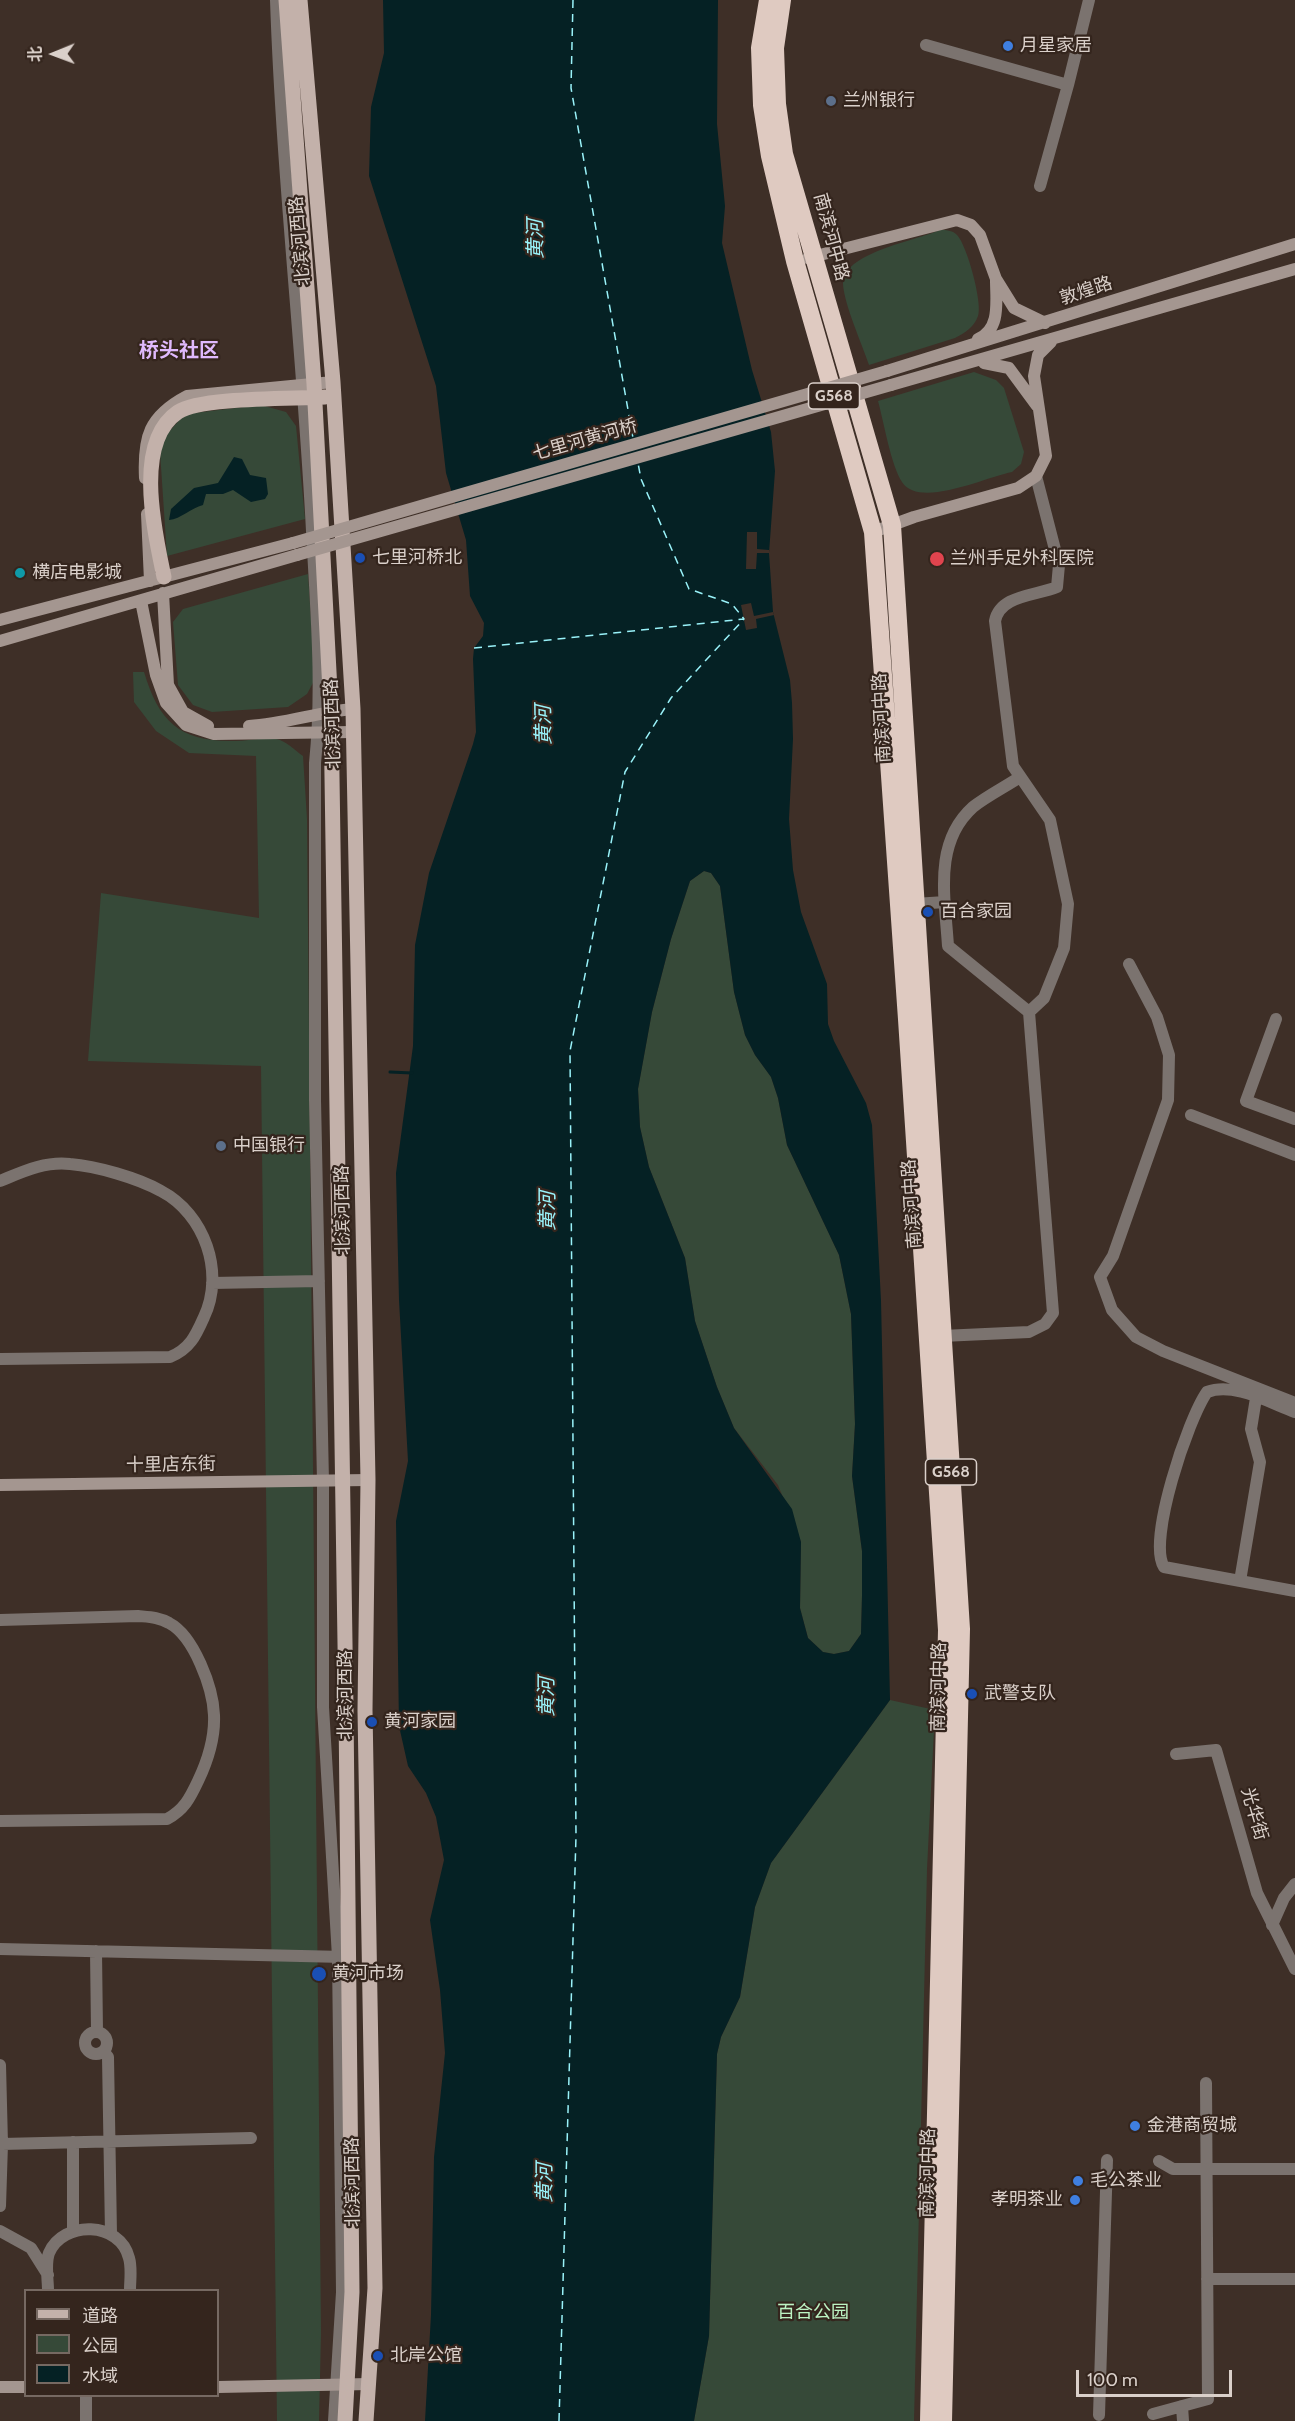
<!DOCTYPE html>
<meta charset="utf-8">
<style>
body{margin:0}
#map{position:relative;width:1295px;height:2421px;overflow:hidden;background:#3e2f27;font-family:Cabin,"Noto Sans SC",sans-serif}
canvas{display:block}
.legend{position:absolute;left:24px;top:2289px;width:195px;height:108px;box-sizing:border-box;background:#34251d;border:2px solid #766962;margin:0;padding:8px 10px;list-style:none;font-size:18px;color:#dad0ca}
.legend li{display:flex;align-items:center;gap:12px;height:30px}
.legend b{width:30px;border:2px solid #766962}
.north{position:absolute;left:24px;top:24px;width:60px;height:60px;-webkit-text-stroke:4px #34251d;paint-order:stroke;rotate:269deg;font-size:16px;font-weight:700;line-height:24px;text-align:center;color:#dad0ca}
.north::after{content:'';display:block;margin:auto;width:21px;height:27px;background:#dad0ca;clip-path:polygon(50% 0,100% 100%,50% 72%,0 100%)}
.scale{position:absolute;left:1076px;top:2370px;width:156px;height:27px;box-sizing:border-box;border:3px solid #dad0ca;border-top:0;padding-left:8px;font-size:18px;line-height:21px;white-space:nowrap;color:#dad0ca;-webkit-text-stroke:4px #34251d;paint-order:stroke}
</style>
<div id="map">
<canvas width="1295" height="2421"></canvas>
<ul class="legend">
<li><b style="height:8px;background:#c3b1aa"></b>道路</li>
<li><b style="height:16px;background:#364938"></b>公园</li>
<li><b style="height:16px;background:#052124"></b>水域</li>
</ul>
<div class="north">北</div>
<div class="scale">100 m</div>
</div>
<script>
const g = document.querySelector('canvas').getContext('2d');
g.lineJoin = 'round';
function fillPath(path, color) {
  g.fillStyle = color;
  g.fill(path, 'evenodd');
}
function trace(path, color, width, dash) {
  g.strokeStyle = color;
  g.lineWidth = width;
  g.lineCap = dash ? 'butt' : 'round';
  g.setLineDash(dash || []);
  g.stroke(path);
}
function label(font, color, halo, rows, align = 'center') {
  g.font = font + ' Cabin,"Noto Sans SC",sans-serif';
  g.lineWidth = 4.5;
  g.setLineDash([]);
  g.textBaseline = 'middle';
  g.strokeStyle = halo;
  g.fillStyle = color;
  for (const [text, x, y, turn = 0] of rows) {
    g.save();
    g.translate(x, y);
    g.rotate((+turn || 0) * Math.PI / 180);
    g.textAlign = isNaN(turn) ? turn : align;
    if (halo) g.strokeText(text, 0, 0);
    g.fillText(text, 0, 0);
    g.restore();
  }
}
fillPath(new Path2D(`
 M940,230C946,230 952,230 957,235C967,245 983,304 978,316C974,327 965,333 955,338L869,365C862,344 844,304 843,284C842,253 915,241 940,230Z
 M974,372L996,380L1004,388L1024,452L1021,464L1012,472C986,477 919,509 902,482C891,465 884,423 878,401Z
 M261,405L286,412L296,426L305,519L167,556L160,452L164,437L185,414Z
 M308,574L315,679L307,694L288,707L212,712L193,705L178,685L173,622L183,609Z
 M133,672H144C159,722 180,742 234,741C247,741 263,737 276,739C285,740 296,751 303,756L307,819L321,2333L319,2421H277L261,1066L88,1061L101,893L259,918L256,756L189,753L156,731L134,702Z
 M704,871L711,873L720,886L734,992L745,1035L755,1055L771,1077L778,1098L787,1145L839,1255L851,1314L855,1424L852,1476L862,1551V1596L861,1634L849,1651L834,1654L823,1652L808,1638L800,1608L801,1542L778,1485L734,1428L717,1387L695,1321L685,1258L649,1167L640,1127L638,1089L652,1012L671,939L690,881Z
 M890,1700L935,1710L927,1869L914,2421H694L709,2336L717,2054L721,2037L740,1997L755,1907L771,1863Z`), '#364938');
fillPath(new Path2D(`
 M383,0H718L717,124L725,206L722,243L752,370L771,432L775,471L769,553L773,612L790,680L792,703L793,739L789,819L793,870L801,912L827,984L828,1024L834,1041L866,1103L872,1125L881,1301L890,1700L771,1863L755,1907L740,1997L721,2037L717,2054L709,2336L694,2421H425L431,2315L434,2157L445,2053L440,1990L430,1920L444,1860L436,1817L426,1793L408,1766L399,1726L396,1521L408,1461L399,1300L396,1173L413,1046L415,945L429,873L473,744L476,732L473,659L474,648L483,636L484,623L470,596L466,540L446,473L436,386L369,176L371,107L384,53ZM704,871L711,873L720,886L734,992L745,1035L755,1055L771,1077L778,1098L787,1145L839,1255L851,1314L855,1424L852,1476L862,1551V1596L861,1634L849,1651L834,1654L823,1652L808,1638L800,1608L801,1542L792,1509L734,1428L717,1387L695,1321L685,1258L649,1167L640,1127L638,1089L652,1012L671,939L690,881Z
 M234,457L242,459L250,475L266,478L268,494L265,499L251,502L233,490L223,494H206L203,505C191,508 181,519 169,520L171,509L194,488L218,483Z`), '#052124');
fillPath(new Path2D(`
 M747,532H757V549L769,550V553H757L756,569H746Z
 M751,603L754,616L773,612L774,615L756,619L757,628L746,630L741,605Z`), '#3e2f27');
trace(new Path2D(`
 M390,1072L412,1073`), '#052124', 3);
trace(new Path2D(`
 M573,0L571,88L633,438
 M474,648L744,619L732,604L689,589L641,479L638,463
 M559,2421L576,1836L570,1051L625,772L671,698L744,619`), '#99f2f9', 1.5, [8, 6]);
trace(new Path2D(`
 M276,0C282,177 303,354 312,531C316,609 323,686 315,763V1100L323,1481V1707L338,1957L342,2292L334,2421
 M926,45L1068,85L1040,186
 M1068,85L1089,0
 M1020,777C1005,787 987,796 973,807C933,843 945,897 948,946L1029,1012
 M915,904L945,902
 M1129,964L1157,1017L1169,1055L1168,1100L1113,1256L1100,1277L1112,1310L1136,1337L1163,1351L1295,1403
 M1276,1019L1246,1101L1295,1119
 M1191,1115L1295,1155
 M0,1181C22,1172 45,1161 70,1164C96,1166 138,1178 161,1191C205,1214 225,1273 204,1317C196,1335 190,1349 170,1357L0,1359
 M212,1283L319,1281
 M942,1336L1029,1332L1045,1324L1053,1313L1029,1012L1044,998L1064,948L1068,904L1050,820L1013,766L995,621C1000,595 1035,596 1057,587L1059,565L1036,476
 M1295,1412C1268,1402 1234,1382 1207,1392C1188,1419 1147,1541 1164,1567L1295,1591
 M1240,1581L1260,1462L1251,1429L1256,1398
 M0,1620L138,1616C149,1617 159,1617 169,1623C194,1636 213,1688 214,1715C215,1738 208,1760 198,1781C190,1798 184,1810 167,1819L0,1821
 M1176,1754L1216,1750L1257,1893L1295,1969
 M1272,1925L1284,1898L1295,1884
 M0,1949L344,1957
 M96,1951L97,2032
 M85 2043a11 11 0 1 1 22 0a11 11 0 1 1-22 0Z
 M104,2052L108,2057L111,2234
 M0,2065L2,2144L0,2206
 M73,2142V2232
 M2,2144L251,2138
 M1159,2161L1173,2169H1295
 M0,2231L31,2248L48,2275
 M1207,2279H1295
 M48,2290C48,2280 45,2263 49,2253C63,2220 120,2221 129,2258C132,2268 130,2280 130,2290
 M86,2396V2421
 M1182,2406L1183,2421
 M1153,2414L1208,2399L1206,2083
 M1099,2415L1107,2160`), '#7b736f', 12);
trace(new Path2D(`
 M808,258L957,220L971,225L980,235L996,279L1014,308L1045,323
 M978,339C1001,329 996,302 996,280
 M984,363L1009,368L1037,406
 M887,371L1295,244
 M891,385L1295,269
 M145,478C143,437 149,416 187,396L333,382
 M147,514L150,581
 M873,532L914,517L1018,488L1036,476L1046,456L1034,376L1038,355L1051,342
 M163,593L168,685L183,712L208,726
 M141,601L156,675L166,703L186,725L214,734L353,732
 M0,620L293,543
 M0,641L297,555
 M249,726C285,724 318,712 353,709
 M0,1485L368,1480
 M0,2387H26
 M218,2387L369,2384`), '#a49690', 12);
trace(new Path2D(`
 M286,0L314,384L331,710L346,1710L352,2292L345,2421
 M300,0L333,382L353,709L368,1480L365,1710L375,2288L366,2421
 M164,577C155,533 133,442 178,412C200,397 294,399 325,397`), '#c3b1aa', 15);
trace(new Path2D(`
 M768,0L760,48L762,105L770,156L795,261L873,532L907,1019L947,1630L929,2421
 M782,0L775,48L777,104L784,154L892,525L961,1629L943,2421`), '#dfcac1', 18);
trace(new Path2D(`
 M293,543L887,371
 M297,555L891,385`), '#a49690', 12);
for (const [x, y, r, color] of [
 [1008,46,6,"#3f7fe0"],
 [831,101,6,"#5c6f8a"],
 [360,558,6,"#1a4fb4"],
 [937,559,8,"#e0444e"],
 [20,573,6,"#0f9aa8"],
 [928,912,6,"#1a4fb4"],
 [221,1146,6,"#5c6f8a"],
 [972,1694,6,"#1a4fb4"],
 [372,1722,6,"#1a4fb4"],
 [319,1974,8,"#1a4fb4"],
 [1135,2126,6,"#3f7fe0"],
 [1078,2181,6,"#3f7fe0"],
 [1075,2200,6,"#3f7fe0"],
 [378,2356,6,"#1a4fb4"]
]) {
  const dot = new Path2D();
  dot.arc(x, y, r, 0, 2 * Math.PI);
  g.fillStyle = color;
  g.fill(dot);
  trace(dot, '#34251d', 2);
}
for (const [x, y, w] of [
 [834,396,51],
 [951,1472,51]
]) {
  const box = new Path2D();
  box.roundRect(x - w / 2, y - 13, w, 26, 4.5);
  g.fillStyle = '#34251d';
  g.fill(box);
  trace(box, '#dad0ca', 1.5);
}
label('bold 16px', '#dad0ca', null, [
 ["G568",834,396],
 ["G568",951,1472]
]);
label('18px', '#dad0ca', '#34251d', [
 ["月星家居",1020,46],
 ["兰州银行",843,101],
 ["七里河桥北",372,558],
 ["兰州手足外科医院",950,559],
 ["横店电影城",32,573],
 ["百合家园",940,912],
 ["中国银行",233,1146],
 ["武警支队",984,1694],
 ["黄河家园",384,1722],
 ["黄河市场",332,1974],
 ["金港商贸城",1147,2126],
 ["毛公茶业",1090,2181],
 ["孝明茶业",1063,2200,"right"],
 ["北岸公馆",390,2356]
], 'left');
label('18px', '#dad0ca', '#34251d', [
 ["南滨河中路",831,237,75],
 ["北滨河西路",300,241,-95],
 ["敦煌路",1086,291,-18],
 ["七里河黄河桥",585,440,-16],
 ["南滨河中路",882,718,-93],
 ["北滨河西路",333,724,-92],
 ["南滨河中路",912,1204,-94],
 ["北滨河西路",343,1210,-91],
 ["十里店东街",171,1465,-1],
 ["南滨河中路",939,1687,-89],
 ["北滨河西路",346,1695,-90],
 ["光华街",1254,1814,74],
 ["南滨河中路",928,2173,-89],
 ["北滨河西路",353,2182,-91]
]);
label('18px', '#bcf3c3', '#34251d', [
 ["百合公园",813,2313]
]);
label('italic 20px', '#99f2f9', '#34251d', [
 ["黄河",536,239,-91],
 ["黄河",544,725,-91],
 ["黄河",548,1211,-90],
 ["黄河",547,1697,-90],
 ["黄河",545,2183,-90]
]);
label('bold 20px', '#dfb9fd', '#34251d', [
 ["桥头社区",179,351]
]);
</script>
